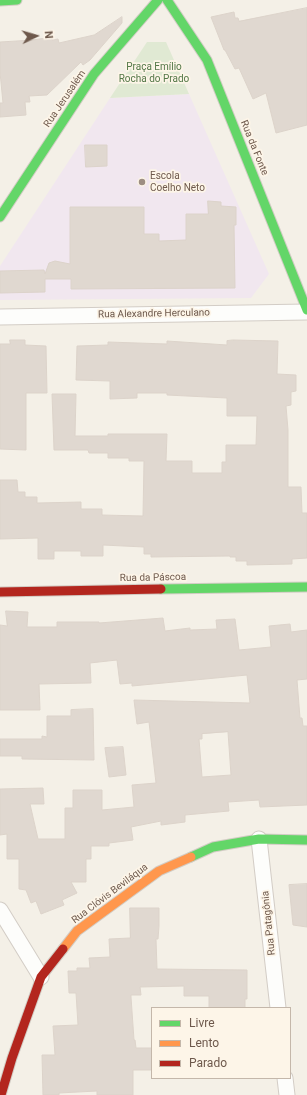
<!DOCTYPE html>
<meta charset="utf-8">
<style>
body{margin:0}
#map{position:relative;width:307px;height:1095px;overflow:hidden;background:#f4f0e7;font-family:Roboto,sans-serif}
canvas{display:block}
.legend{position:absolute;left:151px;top:1007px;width:140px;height:72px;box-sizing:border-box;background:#fdf5e8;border:1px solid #c4b7aa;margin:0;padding:5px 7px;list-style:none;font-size:12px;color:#6e594c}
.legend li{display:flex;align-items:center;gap:8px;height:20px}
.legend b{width:20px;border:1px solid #c4b7aa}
.north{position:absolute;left:16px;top:16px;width:40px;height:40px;-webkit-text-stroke:3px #fdf5e8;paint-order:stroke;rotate:85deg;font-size:11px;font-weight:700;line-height:16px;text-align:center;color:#6e594c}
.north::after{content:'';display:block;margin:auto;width:14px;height:18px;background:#6e594c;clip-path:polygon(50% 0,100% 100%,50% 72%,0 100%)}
</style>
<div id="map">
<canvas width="307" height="1095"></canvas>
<ul class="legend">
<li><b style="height:5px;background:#63d668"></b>Livre</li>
<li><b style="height:5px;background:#ff974d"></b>Lento</li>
<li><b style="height:5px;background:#b3261e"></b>Parado</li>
</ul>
<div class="north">N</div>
</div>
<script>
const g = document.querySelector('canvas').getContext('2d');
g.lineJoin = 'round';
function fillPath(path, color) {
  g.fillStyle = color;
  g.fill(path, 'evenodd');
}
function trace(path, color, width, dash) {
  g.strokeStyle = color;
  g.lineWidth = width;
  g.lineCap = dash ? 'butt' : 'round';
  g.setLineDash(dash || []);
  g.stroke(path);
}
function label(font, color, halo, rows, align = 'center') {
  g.font = font + ' Roboto,sans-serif';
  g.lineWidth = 3.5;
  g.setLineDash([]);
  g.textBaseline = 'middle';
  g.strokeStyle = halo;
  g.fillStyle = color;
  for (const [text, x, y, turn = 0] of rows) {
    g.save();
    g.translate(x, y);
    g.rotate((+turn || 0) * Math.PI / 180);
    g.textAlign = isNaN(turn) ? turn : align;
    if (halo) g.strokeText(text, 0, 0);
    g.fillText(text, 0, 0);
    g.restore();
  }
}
fillPath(new Path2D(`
 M189,94L269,274L251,298L0,300V266L110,98Z`), '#f1e7ef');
fillPath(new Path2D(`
 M147,42H166L189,94L110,98Z`), '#e0e9d3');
const building = new Path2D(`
 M307,8V125L276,133L266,93L253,99L239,68L235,69L225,50H224L211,17L234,12L235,18H238L239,21Z
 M122,17V23L90,60L83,65L81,62L47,95L29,96L30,102H25L26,115L0,117V103H3L0,72V42L33,40L52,37V40L58,39L59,43L94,35Z
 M85,145H107V166L86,167Z
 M208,201L221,202V206L236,207V225H234L235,288L71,289V279H45V292L0,293V271L44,270L45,274L49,263L55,261L70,264V207H144V234H159V241L186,240V214H208Z
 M10,340H25V345L46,346L47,393H26V450L0,449V344H10Z
 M233,340L278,341L277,374L296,375V391L291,392V405L286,406L288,430V487H301L302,513H307V558L292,559V564L247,565V561H236V557H230V556L151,557V554H144V547L103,545V556H81V551H54V559H38V538L0,539V480H17L18,492H25V497H37V503L81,502V509H102V515L143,516L144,461H129V458H108V453H89L88,450H54L52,394H76L75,436H108V434H167L166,461H192V473H222V462H226V445H256L257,416H227V398L167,395V393H137V398L110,399V381L76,380L77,346L108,345V342L167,344V341L227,345V341Z
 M6,611L28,612L27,627H57V622H99V623L163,618L165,631L190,628V630L217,629L216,620L235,619L239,650L271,647L269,626L290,624L291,632L307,630V679L297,680L300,718H302L303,726H307V805L260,807L259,800L228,802L229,811L185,815V822L161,825V821L131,827L133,840L109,843V846H91V859H86V882H71L77,893L62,900L64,905L41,914L36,901L31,903L26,890L19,889V859H7V834L0,835V789L43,788L44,804H30L38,839H65V808H73V790H102V810L134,807L132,785L156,783L149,722L137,724L134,700L250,703L247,675L132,686V683L120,684L117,660L90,663L91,683L39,684L40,710H0V625L7,626ZM228,732L231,775L202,777L199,739H202V734Z
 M93,709L94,760L22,759V756H0V739H42V736L47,737V716H71V710Z
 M123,747L126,775L109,777L105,748Z
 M307,884V927L293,925L289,885Z
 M130,908H159V926L158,939H156L157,969L247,970V999H245V1008H209V996H184V986L140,987L141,995H131V997L134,1040H135L136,1048H152V1070H133V1095H97V1091L59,1093V1095H43L42,1055H55L53,1026L78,1025L76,993H69L68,971H77V968H90L89,958L110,957L109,939L130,938Z`);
fillPath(building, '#e0d8d0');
trace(building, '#dcd3ca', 1);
const street = new Path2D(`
 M0,317L307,312
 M259,839L278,1008
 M0,910L41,977
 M285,1078L287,1095`);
const fast = new Path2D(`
 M167,0L207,60L307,310
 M0,1L17,0
 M0,217L94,74L158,0
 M161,589L307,587
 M191,857L213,847L259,839L307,840`);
const slow = new Path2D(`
 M63,949L77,931L159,871L191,857`);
const jam = new Path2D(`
 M0,592L161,589
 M1,1095L12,1058L41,977L63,949`);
trace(street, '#d3cdc6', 17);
trace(fast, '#d2ccc4', 11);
trace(slow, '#d2ccc4', 11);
trace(jam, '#d2ccc4', 11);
trace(street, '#fdfdfb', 15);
trace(fast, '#63d668', 9);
trace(slow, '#ff974d', 9);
trace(jam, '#b3261e', 9);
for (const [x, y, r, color] of [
 [142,182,4,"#9d8e82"]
]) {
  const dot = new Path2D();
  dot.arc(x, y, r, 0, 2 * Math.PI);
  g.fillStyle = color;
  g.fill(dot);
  trace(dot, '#fdf5e8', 1.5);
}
label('10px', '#547848', '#fdf5e8', [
 ["Praça Emílio",154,67],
 ["Rocha do Prado",154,79]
]);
label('10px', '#6e594c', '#fdf5e8', [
 ["Rua Jerusalém",65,99,-56],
 ["Rua da Fonte",254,148,68],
 ["Rua Alexandre Herculano",154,314,-1],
 ["Rua da Páscoa",153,578,-1],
 ["Rua Clóvis Beviláqua",110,894,-37],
 ["Rua Patagônia",269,923,-96]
]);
label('10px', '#6e594c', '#fdf5e8', [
 ["Escola",150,176],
 ["Coelho Neto",150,188]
], 'left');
</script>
